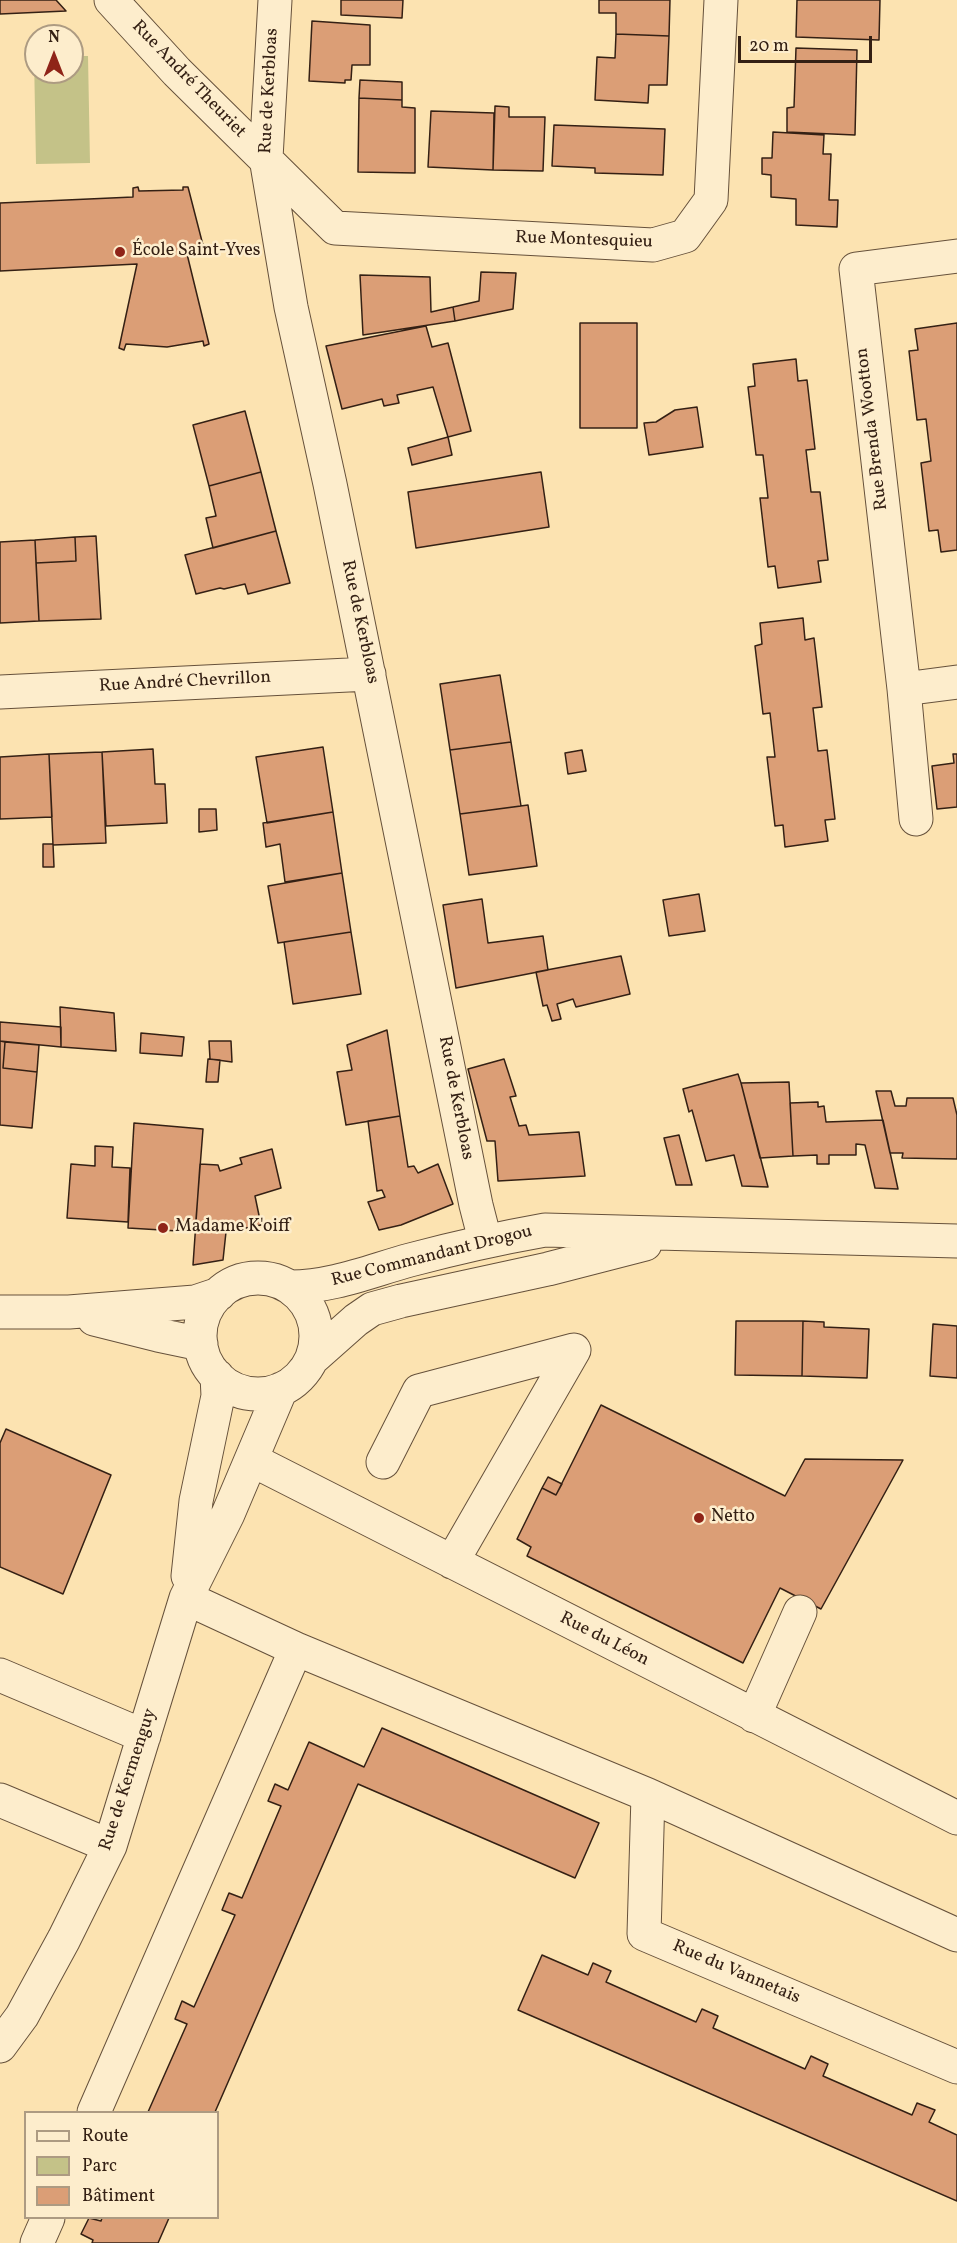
<!DOCTYPE html>
<meta charset="utf-8">
<style>
body{margin:0}
#map{position:relative;width:957px;height:2243px;overflow:hidden;background:#fce3b1;font-family:Vollkorn,serif}
canvas{display:block}
.legend{position:absolute;left:24px;top:2111px;width:195px;height:108px;box-sizing:border-box;background:#fdedcc;border:2px solid #ad9b82;margin:0;padding:8px 10px;list-style:none;font-size:18px;color:#342014}
.legend li{display:flex;align-items:center;gap:12px;height:30px}
.legend b{width:30px;border:2px solid #ad9b82}
.north{position:absolute;left:24px;top:24px;width:60px;height:60px;box-sizing:border-box;background:#fdedcc;border:2px solid #ad9b82;border-radius:50%;rotate:0deg;font-size:16px;font-weight:700;line-height:24px;text-align:center;color:#342014}
.north::after{content:'';display:block;margin:auto;width:21px;height:27px;background:#8f2418;clip-path:polygon(50% 0,100% 100%,50% 72%,0 100%)}
.scale{position:absolute;left:738px;top:36px;width:134px;height:27px;box-sizing:border-box;border:3px solid #342014;border-top:0;padding-left:8px;font-size:18px;line-height:21px;white-space:nowrap;color:#342014;-webkit-text-stroke:4px #fdedcc;paint-order:stroke}
</style>
<div id="map">
<canvas width="957" height="2243"></canvas>
<ul class="legend">
<li><b style="height:8px;background:#fdedcc"></b>Route</li>
<li><b style="height:16px;background:#c4c288"></b>Parc</li>
<li><b style="height:16px;background:#db9e76"></b>Bâtiment</li>
</ul>
<div class="north">N</div>
<div class="scale">20 m</div>
</div>
<script>
const g = document.querySelector('canvas').getContext('2d');
g.lineJoin = 'round';
function fillPath(path, color) {
  g.fillStyle = color;
  g.fill(path, 'evenodd');
}
function trace(path, color, width, dash) {
  g.strokeStyle = color;
  g.lineWidth = width;
  g.lineCap = dash ? 'butt' : 'round';
  g.setLineDash(dash || []);
  g.stroke(path);
}
function label(font, color, halo, rows, align = 'center') {
  g.font = font + ' Vollkorn,serif';
  g.lineWidth = 5;
  g.setLineDash([]);
  g.textBaseline = 'middle';
  g.strokeStyle = halo;
  g.fillStyle = color;
  for (const [text, x, y, turn = 0] of rows) {
    g.save();
    g.translate(x, y);
    g.rotate((+turn || 0) * Math.PI / 180);
    g.textAlign = isNaN(turn) ? turn : align;
    if (halo) g.strokeText(text, 0, 0);
    g.fillText(text, 0, 0);
    g.restore();
  }
}
fillPath(new Path2D(`
 M34,56H36V72H72V56H88L90,163L36,164Z`), '#c4c288');
const building = new Path2D(`
 M0,0H56L66,11L0,14Z
 M341,0H403L402,18L341,15Z
 M599,0H670L669,36L616,34V13H599Z
 M797,0H880L879,40L796,37Z
 M312,21L370,25V65H352L351,80H345V83L309,81Z
 M616,34L669,36L667,85H649L648,103L595,100L597,57L615,58Z
 M796,48L857,50L855,135L787,132V108L794,107Z
 M360,80L402,82V100L359,98Z
 M359,98L402,100V107L415,108V173L358,172Z
 M495,106L509,107V117H545L543,171L493,170Z
 M431,111L494,113L493,170L428,167Z
 M554,125L665,129L663,175L595,173V168L552,166Z
 M773,132L824,135L823,154H831L829,200H838L837,227L796,225V199L771,197V175L762,174V158H772Z
 M138,187L139,191L183,190V187H188L205,253L187,254L209,344L204,346L203,341L167,347L126,344L124,350L119,348L137,264L0,271V203L133,197V188Z
 M481,272L516,273L513,309L455,321L453,307L479,301Z
 M360,275L430,277L431,312L453,307L455,321L363,335Z
 M580,323H637V428H580Z
 M957,323V550L941,552L938,530L929,531L921,463L931,461L926,419L917,420L909,351L918,350L915,329Z
 M426,326L432,347L448,343L471,431L448,437L433,387L397,395L399,403L384,406L382,399L342,409L326,346Z
 M796,359L798,381L807,380L815,449L806,450L811,492H820L828,560L818,561L821,582L778,588L775,566L768,567L760,498H768L763,455H756L748,387L755,386L753,364Z
 M697,407L703,447L649,455L644,423L656,422L675,410Z
 M245,411L261,472L209,486L193,425Z
 M448,437L452,455L412,465L408,448Z
 M261,472L276,531L213,548L206,518L216,516L209,486Z
 M541,472L549,527L416,548L408,492Z
 M276,531L290,583L248,594L245,584L224,589L220,588L196,594L185,555Z
 M96,536L101,619L39,621L36,563L76,561L75,537Z
 M75,537L76,561L36,563L35,540Z
 M35,540L39,621L0,623V542Z
 M803,618L805,640L814,638L822,707L813,708L818,751L827,750L835,819L825,820L828,841L785,847L783,825L775,826L767,757H775L770,713L763,714L755,646L762,644L760,623Z
 M500,675L511,742L450,750L440,684Z
 M511,742L521,806L460,814L450,750Z
 M323,747L333,812L267,823L256,757Z
 M153,749L155,784H165L167,823L106,826L102,752Z
 M582,750L586,771L568,774L565,753Z
 M102,752L106,843L53,845L49,754Z
 M49,754L52,817L0,819V757Z
 M953,754H957V807L937,809L932,766L954,763Z
 M528,805L537,866L469,875L460,814Z
 M199,809H216L217,830L199,832Z
 M333,812L342,873L285,882L280,844L266,847L263,823Z
 M43,844H53L54,867H43Z
 M342,873L351,932L278,943L268,886Z
 M699,894L705,931L669,936L663,900Z
 M482,899L488,943L543,936L548,970L456,988L443,905Z
 M351,932L361,994L293,1004L284,942Z
 M621,956L630,994L576,1007L573,999L557,1004L561,1019L552,1021L547,1005L543,1006L536,972Z
 M60,1007L114,1013L116,1051L61,1047Z
 M0,1022L61,1027V1047L0,1041Z
 M387,1030L400,1116L346,1125L337,1072L352,1070L347,1045Z
 M141,1033L184,1037L182,1056L140,1053Z
 M0,1041L5,1042L3,1068L37,1072L32,1128L0,1125Z
 M209,1041H231L232,1062L210,1059Z
 M5,1042L39,1045L37,1072L3,1068Z
 M208,1059L220,1060L218,1082H206Z
 M504,1059L516,1096L510,1097L519,1126L526,1125L529,1135L579,1132L585,1176L498,1181L495,1141H487L468,1069Z
 M738,1074L741,1083L768,1187L742,1186L734,1155L706,1161L692,1110L689,1112L683,1089Z
 M789,1082L793,1156L760,1158L741,1083Z
 M876,1091H891L895,1106H906L907,1098H953L957,1115V1159L902,1158L903,1153H890Z
 M818,1102V1107L824,1106L826,1122L883,1120L898,1189L875,1188L865,1145L856,1144V1155H829V1164H817V1155L793,1156L790,1103Z
 M400,1116L408,1167L414,1166L418,1173L438,1164L453,1204L401,1225L379,1230L368,1202L385,1197L382,1190L377,1191L368,1121Z
 M134,1123L203,1129L195,1232L128,1228Z
 M679,1135L692,1185H676L664,1138Z
 M95,1146L113,1147L112,1167L130,1168L128,1222L67,1218L71,1164L95,1166Z
 M272,1149L281,1188L255,1196L261,1225L226,1232L223,1260L193,1265L200,1164L218,1165L220,1171L242,1164L240,1158Z
 M736,1321H803L802,1376L735,1375Z
 M803,1321L824,1322V1327L869,1329L867,1378L802,1376Z
 M933,1324L957,1326V1378L930,1376Z
 M601,1405L785,1496L805,1459L903,1460L821,1609L780,1588L743,1663L527,1556L531,1547L517,1539L542,1488L556,1495Z
 M6,1429L111,1475L63,1594L0,1567V1443Z
 M548,1477L562,1484L556,1495L542,1488Z
 M382,1728L599,1823L575,1878L358,1784L215,2112H148L187,2024L175,2019L182,2001L194,2007L235,1915L222,1910L229,1893L242,1898L281,1806L268,1801L275,1784L288,1790L309,1742L364,1767Z
 M542,1955L588,1975L593,1963L611,1971L606,1982L696,2022L702,2009L718,2016L713,2028L805,2069L811,2056L828,2064L823,2076L912,2115L917,2103L935,2110L929,2122L957,2135V2201L518,2010Z
 M89,2218L101,2221L102,2218H169L158,2243H92L93,2240L81,2234Z`);
fillPath(building, '#db9e76');
trace(building, '#342014', 1.5);
const minor = new Path2D(`
 M111,0L177,72L335,228L653,245L685,236L711,200L721,0
 M275,0L266,158L291,307L330,484L476,1205L485,1240
 M904,689L957,682
 M0,692L369,674
 M916,819L904,689L856,269L957,256
 M200 1336a58 58 0 1 1 116 0a58 58 0 1 1-116 0Z
 M290,1287C332,1287 370,1271 410,1260C455,1248 500,1238 545,1230L957,1241
 M0,1312H69L195,1302L219,1294
 M94,1319L158,1335L201,1344
 M312,1359L356,1320L372,1309L401,1301L548,1269L645,1244
 M252,1460L957,1818
 M383,1462L419,1391L574,1350L452,1562
 M188,1576L196,1501L218,1396L217,1376
 M296,1649L648,1795L957,1935
 M0,1675L144,1736
 M754,1716L800,1612
 M648,1795L644,1934L957,2067
 M0,1800L110,1846
 M0,2046L22,2016L64,1939L110,1846L186,1598L228,1514L281,1389
 M94,2112L296,1649L186,1598
 M37,2243L48,2218`);
trace(minor, '#66513b', 35);
trace(minor, '#fdedcc', 33);
for (const [x, y, r, color] of [
 [120,252,6,"#8f2418"],
 [163,1228,6,"#8f2418"],
 [699,1518,6,"#8f2418"]
]) {
  const dot = new Path2D();
  dot.arc(x, y, r, 0, 2 * Math.PI);
  g.fillStyle = color;
  g.fill(dot);
  trace(dot, '#fdedcc', 2);
}
label('18px', '#342014', '#fdedcc', [
 ["Rue André Theuriet",188,80,46],
 ["Rue de Kerbloas",270,91,-87],
 ["Rue Montesquieu",584,241,2],
 ["Rue Brenda Wootton",873,429,-97],
 ["Rue de Kerbloas",359,622,78],
 ["Rue André Chevrillon",185,683,-3],
 ["Rue de Kerbloas",455,1098,79],
 ["Rue Commandant Drogou",432,1257,-14],
 ["Rue du Léon",604,1640,27],
 ["Rue de Kermenguy",129,1780,-72],
 ["Rue du Vannetais",736,1973,23]
]);
label('18px', '#342014', '#fdedcc', [
 ["École Saint-Yves",132,252],
 ["Madame K'oiff",175,1228],
 ["Netto",711,1518]
], 'left');
</script>
